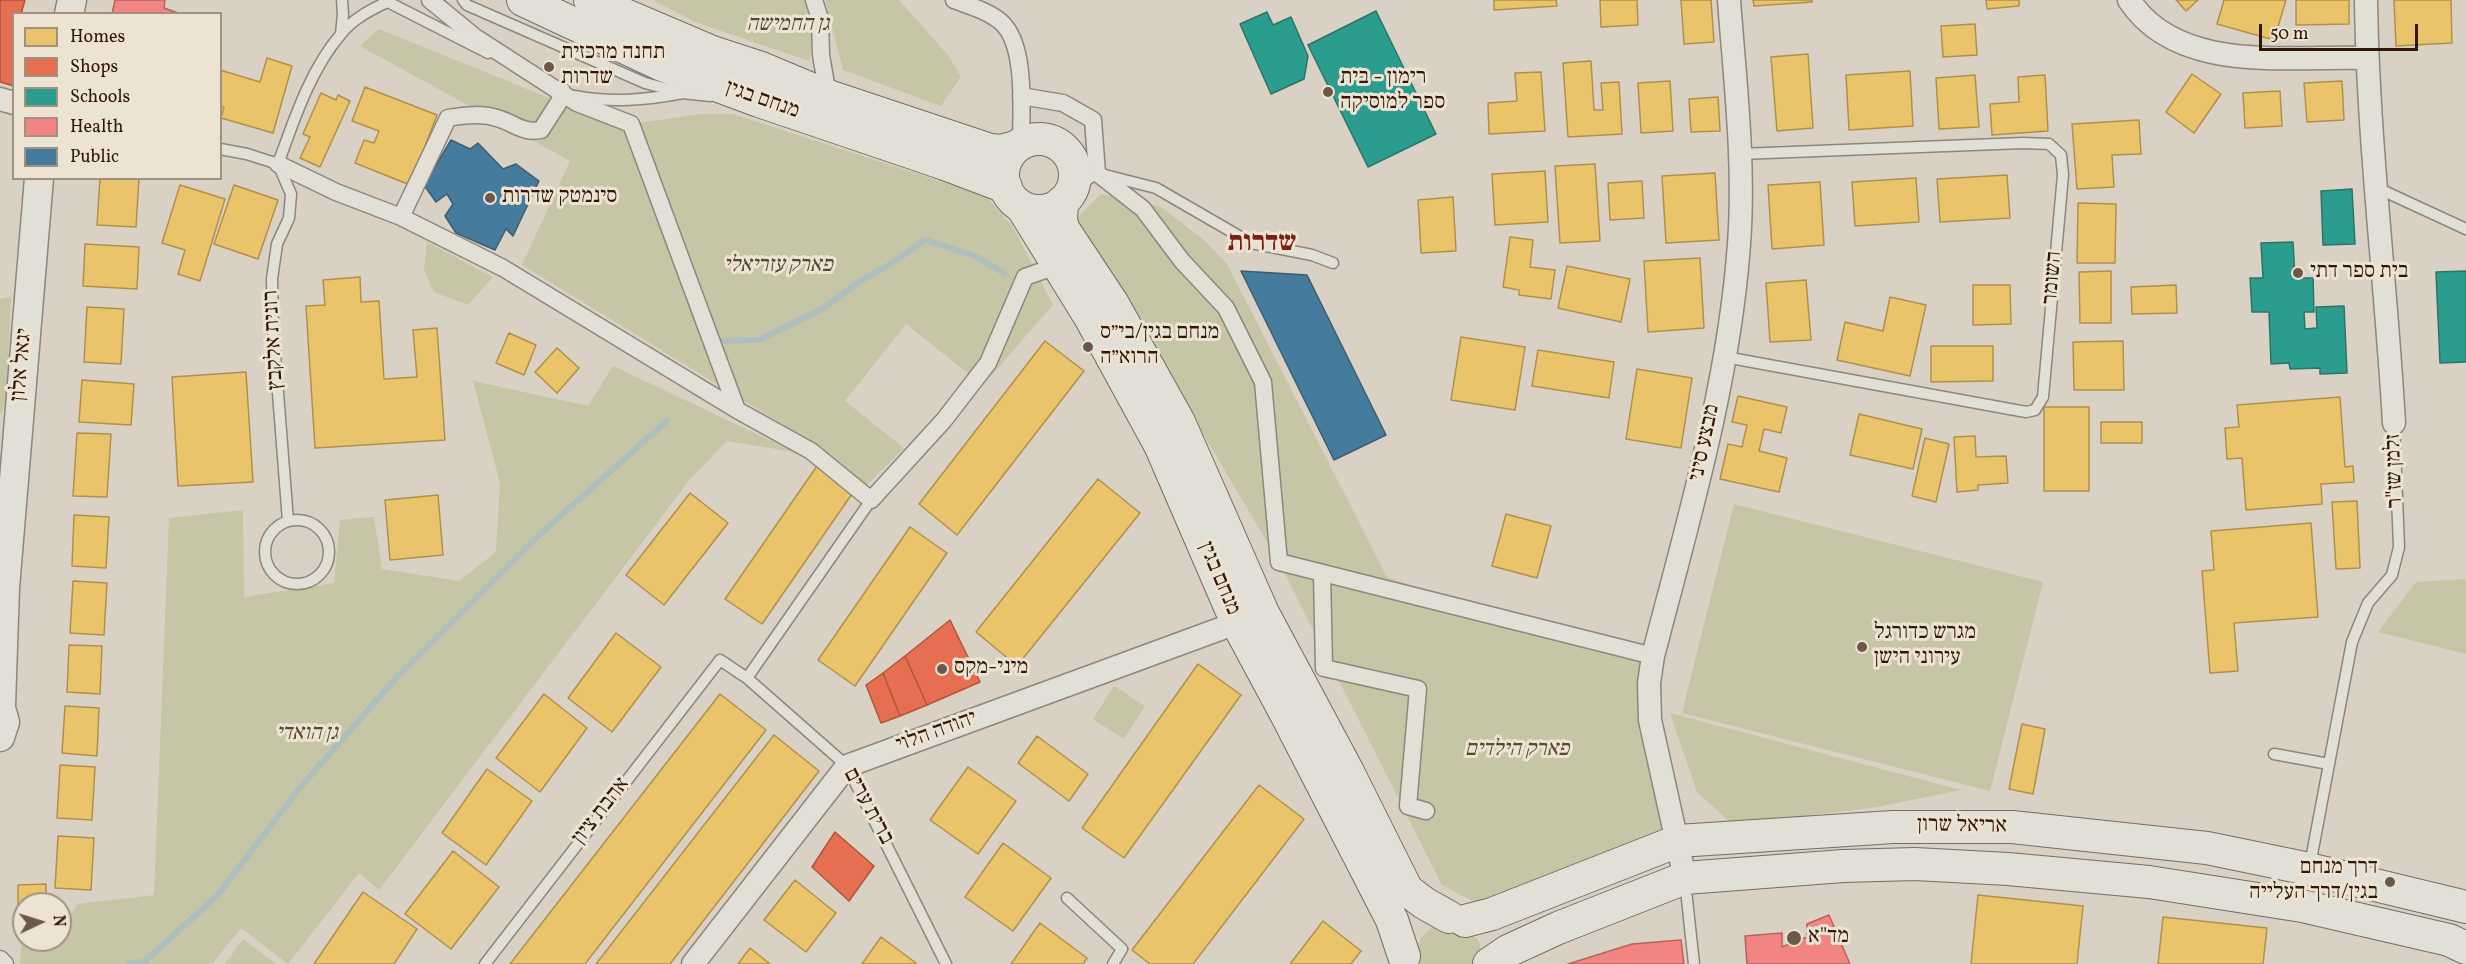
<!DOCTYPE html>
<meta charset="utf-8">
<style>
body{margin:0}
#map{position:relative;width:2466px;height:964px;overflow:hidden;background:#d9d1c3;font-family:Vollkorn,serif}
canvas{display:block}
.legend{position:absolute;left:12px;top:12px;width:210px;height:168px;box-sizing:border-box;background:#ece3d3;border:2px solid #a19181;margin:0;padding:8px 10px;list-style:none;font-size:18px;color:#311707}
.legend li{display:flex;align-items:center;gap:12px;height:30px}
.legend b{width:30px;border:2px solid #a19181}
.north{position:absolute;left:12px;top:892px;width:60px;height:60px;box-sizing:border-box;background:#ece3d3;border:2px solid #a19181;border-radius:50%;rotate:86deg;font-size:16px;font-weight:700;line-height:24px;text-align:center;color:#311707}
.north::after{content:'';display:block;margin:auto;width:21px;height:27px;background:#6c5849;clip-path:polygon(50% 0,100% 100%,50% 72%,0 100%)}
.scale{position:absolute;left:2259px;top:24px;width:159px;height:27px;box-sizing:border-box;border:3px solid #311707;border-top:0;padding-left:8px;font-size:18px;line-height:21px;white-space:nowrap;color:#311707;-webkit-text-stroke:4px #ece3d3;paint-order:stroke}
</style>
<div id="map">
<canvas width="2466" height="964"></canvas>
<ul class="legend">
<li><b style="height:16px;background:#e9c46a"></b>Homes</li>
<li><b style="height:16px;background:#e76f51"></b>Shops</li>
<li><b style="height:16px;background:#2a9d8f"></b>Schools</li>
<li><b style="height:16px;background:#f28482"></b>Health</li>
<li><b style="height:16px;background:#457b9d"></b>Public</li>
</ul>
<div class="north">N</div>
<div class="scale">50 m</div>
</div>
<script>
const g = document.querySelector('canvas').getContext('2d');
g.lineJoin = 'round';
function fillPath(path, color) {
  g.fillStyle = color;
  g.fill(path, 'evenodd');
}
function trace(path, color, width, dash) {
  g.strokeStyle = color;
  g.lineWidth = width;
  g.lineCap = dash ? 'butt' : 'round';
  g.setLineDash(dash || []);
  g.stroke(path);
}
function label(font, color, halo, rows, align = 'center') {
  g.font = font + ' Vollkorn,"Frank Ruhl Libre",serif';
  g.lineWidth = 6;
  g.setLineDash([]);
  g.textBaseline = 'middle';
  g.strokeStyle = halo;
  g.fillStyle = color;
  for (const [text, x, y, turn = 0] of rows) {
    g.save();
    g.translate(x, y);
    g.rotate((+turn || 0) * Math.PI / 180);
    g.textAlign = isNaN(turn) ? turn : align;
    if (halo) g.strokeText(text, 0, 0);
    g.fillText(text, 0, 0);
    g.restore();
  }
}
fillPath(new Path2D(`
 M653,0H806L815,25L809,61L695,22Z
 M825,0H899L947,54L961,77L941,106L843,70Z
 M379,29L559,102L631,124L701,114H733L986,196L1013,227L1053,305L983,385L906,324L845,401L904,448L866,486L792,430L522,265L570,161L360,46Z
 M1101,194L1161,207L1203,239L1227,264L1387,577L1519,621L1646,646L1664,829L1478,904L1442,885L1279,562L1076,219Z
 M427,242L493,277L468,305L434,292L424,270Z
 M11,297L6,397L2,413L0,414V299Z
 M613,366L795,452L727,441L691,478L379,890L359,873L288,964L241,928L212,964H20L23,928L24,940H60V926H63L78,904L154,895L169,518L243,510L244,597L334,583L340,520L374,517L382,569L459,581L496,552L500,483L473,381L588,406Z
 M1734,504L2043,582L1990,791L1682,713Z
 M2466,579V654L2378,632L2416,582Z
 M1114,686L1145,706L1124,739L1093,719Z
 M1670,713L1961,790L1877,807L1733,825L1697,792Z
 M1437,925C1462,929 1487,931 1480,964H1416C1416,945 1419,934 1437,925Z
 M243,939L276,964H225Z`), '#c6c5a5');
const homes = new Path2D(`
 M1494,0H1556L1557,6L1494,10Z
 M1600,0H1637L1638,25L1601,27Z
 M1681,0H1711L1714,42L1684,44Z
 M1753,0H1812V2L1754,6Z
 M1986,0H2019V6L1987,9Z
 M2176,0H2198L2186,11Z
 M2224,0H2286L2274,40L2217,24Z
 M2296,0H2349V24L2296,25Z
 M2394,0H2451L2452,43L2396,46Z
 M1975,24L1977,55L1943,57L1941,26Z
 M1808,54L1813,128L1777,131L1771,57Z
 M267,58L292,66L273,133L221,118L224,107L220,106V70L260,82Z
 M1591,61L1594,110H1603L1601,83L1619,82L1622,134L1568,137L1563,63Z
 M1910,71L1913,126L1849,130L1846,75Z
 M1541,72L1545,131L1489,134L1488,103L1517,101L1515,73Z
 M2192,74L2221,94L2194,133L2166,112Z
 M1975,75L1979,127L1939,129L1936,78Z
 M2045,75L2048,131L1992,135L1990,104L2019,102L2018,77Z
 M1670,81L1673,131L1641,133L1638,83Z
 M2342,81L2344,120L2307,122L2304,83Z
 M365,87L437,115L410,185L355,163L364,140L374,143L379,131L352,121Z
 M2280,91L2282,126L2245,128L2243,93Z
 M321,93L336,100L338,95L350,101L320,167L300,158L310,137L303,134Z
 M1718,97L1720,131L1691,132L1689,99Z
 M2139,120L2141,154L2112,155L2114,187L2077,189L2072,124Z
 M1595,164L1600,241L1560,243L1555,166Z
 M1545,171L1548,222L1495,225L1492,174Z
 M1715,173L1719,240L1666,243L1662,176Z
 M2007,175L2010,218L1940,222L1937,179Z
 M100,178H139L136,227L97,225Z
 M1916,178L1919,222L1855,226L1852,182Z
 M1642,181L1644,218L1610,220L1608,183Z
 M1820,182L1824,245L1772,249L1768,185Z
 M180,185L225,199L200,281L178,274L185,250L162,243Z
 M234,185L278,200L258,259L214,244Z
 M1453,197L1456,251L1421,253L1418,200Z
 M2078,203L2116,204L2115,263H2077Z
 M1510,237L1533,240L1530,267L1555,270L1551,299L1519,295V290L1503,287Z
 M85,244L139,247L137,289L83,286Z
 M1700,258L1704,328L1648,332L1644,261Z
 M1567,266L1630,279L1621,322L1558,308Z
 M2111,271V323H2080L2079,272Z
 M360,277L361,302L379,301L384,379L417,377L413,330L437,328L445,440L315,448L306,306L325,305L323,280Z
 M1806,280L1811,340L1770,342L1766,283Z
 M1973,285H2010L2011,324L1973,325Z
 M2176,285L2177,313L2132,314L2131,287Z
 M1890,297L1926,305L1910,376L1837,360L1845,322L1883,331Z
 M87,307L124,309L121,364L84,362Z
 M509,333L536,345L524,375L496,363Z
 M1461,337L1525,347L1515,410L1451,400Z
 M1045,341L1084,371L957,535L919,504Z
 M2123,341L2124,390H2074L2073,342Z
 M1931,346H1993V381L1931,382Z
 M557,348L579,368L557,393L535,372Z
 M1538,350L1614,362L1609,398L1532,386Z
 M1637,369L1692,378L1681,448L1626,439Z
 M246,372L253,482L178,486L172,377Z
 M82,380L134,384L131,425L79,422Z
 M1738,396L1787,407L1781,433L1764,429L1759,451L1787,458L1779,492L1720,479L1728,444L1742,447L1747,425L1732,422Z
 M2340,397L2345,467L2353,466L2354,482L2321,484L2322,504L2246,510L2242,458L2227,459L2225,428L2239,427L2237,405Z
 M2044,407H2089V491H2044Z
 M1859,414L1922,429L1913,469L1850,455Z
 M2101,422H2142V443H2101Z
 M77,433L111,434L107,497L73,496Z
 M1975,436L1976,457L2006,456L2008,483L1978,485V490L1957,492L1954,437Z
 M1925,438L1949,444L1936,502L1912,496Z
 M817,466L854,491L762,624L725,599Z
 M1098,479L1140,513L1017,666L976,632Z
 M690,493L728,523L664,605L626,575Z
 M438,495L443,555L390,560L385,500Z
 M2357,501L2360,568L2336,569L2332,502Z
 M1506,514L1551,526L1537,578L1492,566Z
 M74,515L109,517L106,568L72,566Z
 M2311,523L2318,617L2234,623L2238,671L2210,673L2202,571L2214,570L2211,531Z
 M910,527L947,553L855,686L818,660Z
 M73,581L107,583L104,635L70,633Z
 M616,633L661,667L612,732L568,698Z
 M69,645L102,646L100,694L67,692Z
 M1198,664L1241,695L1124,858L1082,828Z
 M544,694L587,728L540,792L496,758Z
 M720,694L766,730L585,964H510Z
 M65,706L99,708L97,756L62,753Z
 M2022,724L2045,729L2033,794L2009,789Z
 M774,735L819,771L670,964H596Z
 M1037,736L1088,774L1069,801L1018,763Z
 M60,765L95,767L92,820L57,818Z
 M968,767L1016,801L978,854L930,820Z
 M487,769L532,801L486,865L442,833Z
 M1259,785L1304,819L1193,964H1150L1132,950Z
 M58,836L94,838L91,890L55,888Z
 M1003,843L1051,878L1013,931L965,897Z
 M453,851L499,887L451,949L405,914Z
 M795,880L836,913L806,952L764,920Z
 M46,884V904H24V913H18V885Z
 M363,892L417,929L394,964H314Z
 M1978,895L2083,906L2077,964H1971Z
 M2163,917L2267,928L2263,964H2158Z
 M1323,921L1361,951L1351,964H1290Z
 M1040,923L1087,958L1083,964H1011Z
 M881,937L916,963V964H862Z
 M750,948L770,964H738Z`);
fillPath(homes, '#e9c46a');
trace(homes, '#b2904c', 1.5);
const shops = new Path2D(`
 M0,0H25L21,14H14V86L0,82Z
 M950,620L980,682L927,705L905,656Z
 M905,656L927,705L900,716L883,673Z
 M883,673L900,716L881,723L866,685Z
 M835,832L874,866L849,901L812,867Z`);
fillPath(shops, '#e76f51');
trace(shops, '#b0553b', 1.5);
const schools = new Path2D(`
 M1376,11L1436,134L1368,167L1308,45Z
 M1267,12L1273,25L1291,17L1308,56L1304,79L1271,94L1240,24Z
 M2352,189L2355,244L2323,245L2321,191Z
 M2293,242L2295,278H2313L2314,312H2304L2305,329L2317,328L2316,307L2344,306L2347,373L2320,374V368L2290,369L2289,363L2271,364L2269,312H2252L2250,278H2263L2261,243Z
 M2466,271V362L2440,363L2436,272Z`);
fillPath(schools, '#2a9d8f');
trace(schools, '#2c7566', 1.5);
const health = new Path2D(`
 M115,0H165L164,8L181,14H112Z
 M1829,915L1850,964H1747L1745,936L1782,933V947L1807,937V924Z
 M1681,940L1684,964H1568L1632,944Z`);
fillPath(health, '#f28482');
trace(health, '#b8635d', 1.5);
const public = new Path2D(`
 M451,140L470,149L478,143L503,169L516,164L539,181L513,236L506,229L495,250L456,233L445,216L453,204L447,194L436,202L424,185Z
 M1241,271L1307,275L1386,435L1334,460Z`);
fillPath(public, '#457b9d');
trace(public, '#3f5d70', 1.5);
trace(new Path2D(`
 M714,341L759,340L824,308L860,281L886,267L925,240L975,256L1004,273
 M129,964L144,962L217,896L299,789L396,678L539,535L667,421`), '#aebdbe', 6);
const service = new Path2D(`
 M384,0L488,53
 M463,0L467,5L645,83L683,93L710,96
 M341,34L343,14L342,0
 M574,96C612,103 646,100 683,93
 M220,149L247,154L278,164
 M1068,153L1097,173L1156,188L1251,243L1312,255L1333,263
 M278,164L291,194L289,218L277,244L272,279L273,329L288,521
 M278,164C294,120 310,70 341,34C353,19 370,10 387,2
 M2375,187L2466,229
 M1072,190L1097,173
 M1725,357L2026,412L2035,410L2043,397L2063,175L2061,155L2049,144L2023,143L1740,154
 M265 552a32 32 0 1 1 64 0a32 32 0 1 1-64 0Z
 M747,678L871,500
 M2274,754L2329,764
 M2310,865L2352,642L2368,603L2392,575L2399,547L2394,423
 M1685,881L1694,964
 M1067,898L1122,949L1113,964
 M485,964L720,660L747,678L847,766L946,964`);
const pedestrian = new Path2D(`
 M430,0L475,37L577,103L631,124L737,410
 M814,0L820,19L821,55L828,96
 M954,0C970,6 988,11 1001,22C1027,45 1021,111 1021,144
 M1021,96L1063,103L1093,120L1097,173L1143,209L1182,261L1226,308L1263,382L1279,562L1653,656
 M278,164L336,192L401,217L503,268L737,410L811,451L871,500L944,420L988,363L1025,277L1059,265
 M401,217L448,118C466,115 482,113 500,119C517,125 523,133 541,130L559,102L562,91
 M1322,573L1324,668L1418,689L1408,806L1426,811
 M0,959L5,964`);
const minor = new Path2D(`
 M2129,0C2178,75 2290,55 2367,58
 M2366,0C2368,142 2386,282 2394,423
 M0,99L14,103
 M1685,878L1650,720L1649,683L1653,656C1688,521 1729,384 1739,244C1745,163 1735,81 1729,0
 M693,964L847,766L1250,618`);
const tertiary = new Path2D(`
 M69,14L72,0
 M0,705L5,722L0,737
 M1,706L5,588L39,178`);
const secondary = new Path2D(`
 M523,0L662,65L759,101L945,164L1006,187
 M590,0L712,52L761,68L828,96L990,150L1001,151L1016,147
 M1003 175a36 36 0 1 1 72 0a36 36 0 1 1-72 0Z
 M1062,202L1061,221L1064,230L1113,304L1179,422L1263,613L1347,770L1407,890L1424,903L1449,917
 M1022,207L1090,317L1160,445L1237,623L1286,714L1392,920L1404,956
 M1465,921L1492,914L1678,841L1893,827H2012L2207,848L2309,869L2466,907
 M1489,964L1508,951L1558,928L1685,878L1843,866L1915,864L2008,869L2149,882L2302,906L2449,940L2466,948`);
trace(service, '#8e867c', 13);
trace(pedestrian, '#8e867c', 19);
trace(minor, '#8e867c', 25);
trace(tertiary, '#8e867c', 31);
trace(secondary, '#756c63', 34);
trace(service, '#e2dfd7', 10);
trace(pedestrian, '#e2dfd7', 16);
trace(minor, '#e2dfd7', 22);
trace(tertiary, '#e2dfd7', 28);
trace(secondary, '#e2dfd7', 32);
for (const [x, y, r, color] of [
 [549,67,6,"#6c5849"],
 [1328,92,6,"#6c5849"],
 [490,198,6,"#6c5849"],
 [2298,273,6,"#6c5849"],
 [1088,347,6,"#6c5849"],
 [1862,647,6,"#6c5849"],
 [942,669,6,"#6c5849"],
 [2390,882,6,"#6c5849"],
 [1794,938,8,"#6c5849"]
]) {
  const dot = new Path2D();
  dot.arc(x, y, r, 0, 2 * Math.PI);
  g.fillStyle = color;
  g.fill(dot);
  trace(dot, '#ece3d3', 2);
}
label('italic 22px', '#59482f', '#ece3d3', [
 ["גן החמישה",788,26],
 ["פארק עזריאלי",778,267],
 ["גן הואדי",307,735],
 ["פארק הילדים",1517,751]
]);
label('22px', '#311707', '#ece3d3', [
 ["תחנה מרכזית",561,54],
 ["שדרות",561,79],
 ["רימון - בית",1340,79],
 ["ספר למוסיקה",1340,104],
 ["סינמטק שדרות",502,198],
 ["בית ספר דתי",2310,273],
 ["מנחם בגין/בי״ס",1100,334],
 ["הרוא״ה",1100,359],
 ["מגרש כדורגל",1874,634],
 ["עירוני הישן",1874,659],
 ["מיני-מקס",954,669],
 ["דרך מנחם",2378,869,"right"],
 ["בגין/דרך העלייה",2378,894,"right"],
 ["מד\"א",1808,938]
], 'left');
label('22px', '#311707', '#ece3d3', [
 ["מנחם בגין",762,101,19],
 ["השומר",2054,278,-85],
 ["רונית אלקבץ",275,340,-93],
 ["יגאל אלון",23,365,-85],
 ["מבצע סיני",1706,443,-78],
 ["זלמן שז\"ר",2396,471,-92],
 ["מנחם בגין",1218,579,67],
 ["יהודה הלוי",937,733,-20],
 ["ברית ערים",867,807,62],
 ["אהבת ציון",602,812,-52],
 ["אריאל שרון",1962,827,1]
]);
label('bold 28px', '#7a1f14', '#ece3d3', [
 ["שדרות",1262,245]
]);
</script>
